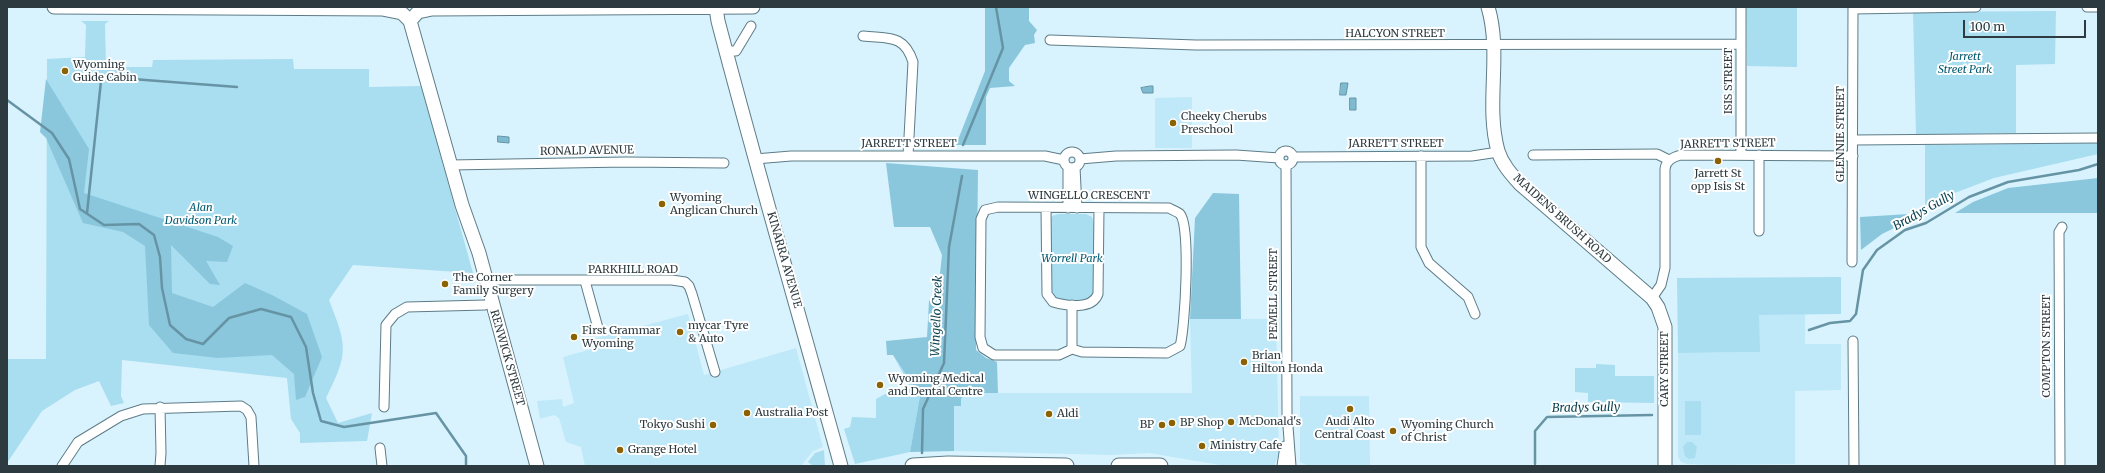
<!DOCTYPE html>
<style>
body{margin:0}
#map{position:relative;width:2105px;height:473px;overflow:hidden;background:#d8f3fd;font-family:Merriweather,serif}
canvas{display:block}
.frame{position:absolute;inset:0;border:8px solid #2d3a3f;pointer-events:none}
.scale{position:absolute;left:1963px;top:20px;width:123px;height:18px;box-sizing:border-box;border:2px solid #2d3a3f;border-top:0;padding-left:5px;font-size:12px;line-height:14px;white-space:nowrap;color:#2d3a3f;-webkit-text-stroke:3px #fff;paint-order:stroke}
</style>
<div id="map">
<canvas width="2105" height="473"></canvas>
<div class="frame"></div>
<div class="scale">100 m</div>
</div>
<script>
const g = document.querySelector('canvas').getContext('2d');
g.lineJoin = 'round';
function fillPath(path, color) {
  g.fillStyle = color;
  g.fill(path, 'evenodd');
}
function trace(path, color, width, dash) {
  g.strokeStyle = color;
  g.lineWidth = width;
  g.lineCap = dash ? 'butt' : 'round';
  g.setLineDash(dash || []);
  g.stroke(path);
}
function label(font, color, halo, rows, align = 'center') {
  g.font = font + ' Merriweather,serif';
  g.lineWidth = 4;
  g.setLineDash([]);
  g.textBaseline = 'middle';
  g.strokeStyle = halo;
  g.fillStyle = color;
  for (const [text, x, y, turn = 0] of rows) {
    g.save();
    g.translate(x, y);
    g.rotate((+turn || 0) * Math.PI / 180);
    g.textAlign = isNaN(turn) ? turn : align;
    if (halo) g.strokeText(text, 0, 0);
    g.fillText(text, 0, 0);
    g.restore();
  }
}
fillPath(new Path2D(`
 M1192,97V148H1155V98Z
 M688,314L704,375L796,348L823,447L813,451L801,466H585L581,447L566,442L559,418L554,415L540,419L537,401L562,399L563,407L574,403L563,357L592,349L589,340Z
 M1805,314V344H1841V390L1795,391V464L1712,465L1687,464L1681,462L1678,457V353L1759,352V315Z
 M1190,319H1276L1279,454L1274,466H1226L1149,453L1111,455L954,451V406H961V398L965,393H1192Z
 M1300,396H1369L1370,465L1308,466L1300,462Z`), '#bfe9f9');
fillPath(new Path2D(`
 M1746,7H1797V67L1747,66Z
 M2056,11L2055,64L2016,65V133L1916,135L1913,12Z
 M81,21H109L105,24L106,67H152L153,60L293,59L294,69H369V87L421,86L473,273L353,265L329,300C347,346 349,352 326,398L338,423L372,413L367,441L300,443V433L291,419L287,378L122,360L121,396L124,403L111,406L99,381L75,390L42,411L7,463V359H46L47,59L85,57L86,25Z
 M2098,143V154L1994,178L1952,194L1925,213V145Z
 M1059,214H1086L1092,217L1094,225V292C1087,305 1070,301 1058,300L1050,292L1049,224L1052,216Z
 M1841,277V314L1759,315L1760,352L1678,353L1677,278Z
 M893,355L920,396L910,452L855,464L844,429L850,427L852,417L876,418V399L894,389L897,394L910,386Z
 M1596,364L1615,365V376H1654V403L1588,402V393L1575,392V368H1596Z
 M1685,401H1701V435H1685Z
 M1687,442H1692L1697,447L1695,458L1689,459L1685,456L1683,447Z
 M824,450L825,466H813L808,462L815,453Z`), '#a9ddf0');
fillPath(new Path2D(`
 M985,7H1029V21L1037,30L1034,35L1035,43L1025,45L1009,68V81L1015,86L990,88L986,97V145H956L985,71Z
 M46,79L89,149L84,193L218,237L233,246L227,262L206,261L220,285L210,284L171,245L172,293L213,307L245,283L272,295L307,314L322,357L305,397L296,400L294,374L272,355L218,358L173,353L149,325L145,246L123,232L83,223L46,138L40,132Z
 M886,163L978,170L976,350L986,358L997,362L998,393H965L961,399V406H954V451L910,452L920,396L893,355H887L886,341L927,337L929,301L938,292L942,255L930,227H894Z
 M2098,178V213H1955L1973,202L2008,188Z
 M1213,193L1239,194L1241,319H1190L1195,218Z
 M1925,213L1882,234L1861,250L1860,217Z`), '#8ac7dd');
const water = new Path2D(`
 M1341,83H1348L1346,95H1340Z
 M1150,86H1153V93H1143L1141,88Z
 M1350,98H1356V110H1350Z
 M498,136L509,137V143L498,142Z`);
fillPath(water, '#7ebbd1');
trace(water, '#6694a5', 1);
trace(new Path2D(`
 M106,77L237,87
 M7,100L52,133L69,159L80,209L104,225L139,224L154,235L160,257L162,288L170,325L186,339L203,344L229,318L261,309L291,317L306,347L313,393L321,421L344,427L436,413L466,456V466
 M963,145L1003,48L996,7
 M87,213L101,81
 M1809,330L1830,323L1850,321L1856,314L1863,270L1877,250L1905,230L1926,223L1969,197L2008,182L2079,170L2098,164
 M922,453L923,409L944,363L949,247L962,176
 M1535,464V431L1547,417L1652,415`), '#6694a5', 2.5);
const street = new Path2D(`
 M2087,7H2098
 M1853,9L1976,7
 M863,36C889,39 904,34 913,62L908,156
 M1050,40L1196,45L1741,44
 M726,51H736L751,26
 M1854,140L2098,138
 M1279 158a7 7 0 1 1 14 0a7 7 0 1 1-14 0Z
 M1064 160a8 8 0 1 1 16 0a8 8 0 1 1-16 0Z
 M1533,155L1657,154L1669,160
 M1741,155V7
 M1759,155V231
 M1421,156V247L1429,263L1468,297L1475,314
 M1294,157L1472,156L1498,152
 M755,159L791,156H1045L1064,160
 M1080,159L1116,156L1236,155L1279,158
 M450,165L626,162L724,163
 M1286,165L1287,413L1291,466
 M1068,167V208
 M1075,167L1077,208
 M998,207L1169,208C1172,210 1178,212 1180,214C1191,226 1185,329 1180,346L1167,353L1082,352L1072,349L1059,355H994L983,348L980,337L981,219L985,210Z
 M1046,209L1047,294L1053,302C1067,306 1092,310 1098,294L1099,209
 M1852,262L1853,7
 M486,280H672L685,282L689,286L692,294L715,372
 M585,281L598,328
 M1652,298L1661,285L1665,268V169C1666,160 1673,157 1681,155L1853,156
 M1072,305V349
 M1853,341L1854,466
 M384,407L386,325L395,314L407,307L485,305
 M380,448L382,466
 M62,466L78,442L121,416L143,409L241,406L247,410L251,417L254,466
 M160,466L161,453L160,407
 M1282,466L1285,446
 M2060,466L2059,232L2062,227`);
const secondary = new Path2D(`
 M54,7L382,9L402,13L410,21L418,12L432,9L753,7
 M1488,7C1502,54 1485,104 1498,151C1502,164 1511,174 1520,184L1652,298L1658,307L1665,327V466
 M716,8L718,21C757,170 800,318 841,466
 M410,21L462,205L479,253L537,466`);
const primary = new Path2D(`
 M913,466L948,464L1066,466
 M1119,466H1160`);
trace(street, '#5e7c87', 11);
trace(secondary, '#5e7c87', 15);
trace(primary, '#5e7c87', 17);
trace(street, '#fff', 9);
trace(secondary, '#fff', 13);
trace(primary, '#fff', 15);
for (const [x, y, r, color] of [
 [65,71,4,"#8a6201"],
 [1173,123,4,"#8a6201"],
 [1718,161,4,"#8a6201"],
 [662,204,4,"#8a6201"],
 [445,284,4,"#8a6201"],
 [680,332,4,"#8a6201"],
 [574,337,4,"#8a6201"],
 [1244,362,4,"#8a6201"],
 [880,385,4,"#8a6201"],
 [1350,409,4,"#8a6201"],
 [747,413,4,"#8a6201"],
 [1049,414,4,"#8a6201"],
 [1231,422,4,"#8a6201"],
 [1172,423,4,"#8a6201"],
 [713,425,4,"#8a6201"],
 [1162,425,4,"#8a6201"],
 [1393,431,4,"#8a6201"],
 [1202,446,4,"#8a6201"],
 [620,450,4,"#8a6201"]
]) {
  const dot = new Path2D();
  dot.arc(x, y, r, 0, 2 * Math.PI);
  g.fillStyle = color;
  g.fill(dot);
  trace(dot, '#fff', 1.5);
}
label('11px', '#2d3a3f', '#fff', [
 ["HALCYON STREET",1395,34],
 ["ISIS STREET",1729,81,-90],
 ["GLENNIE STREET",1841,134,-90],
 ["JARRETT STREET",909,144],
 ["JARRETT STREET",1396,144],
 ["JARRETT STREET",1728,144,-1],
 ["RONALD AVENUE",587,151,-1],
 ["WINGELLO CRESCENT",1089,196],
 ["MAIDENS BRUSH ROAD",1562,219,42],
 ["KINARRA AVENUE",784,260,74],
 ["PARKHILL ROAD",633,270],
 ["PEMELL STREET",1274,294,-90],
 ["COMPTON STREET",2047,346,-90],
 ["RENWICK STREET",507,358,74],
 ["CARY STREET",1665,369,-90]
]);
label('italic 11px', '#025a70', '#fff', [
 ["Jarrett",1965,57],
 ["Street Park",1965,70],
 ["Alan",201,208],
 ["Davidson Park",201,221],
 ["Worrell Park",1072,259]
]);
label('11px', '#2d3a3f', '#fff', [
 ["Wyoming",73,65],
 ["Guide Cabin",73,78],
 ["Cheeky Cherubs",1181,117],
 ["Preschool",1181,130],
 ["Jarrett St",1718,174,"center"],
 ["opp Isis St",1718,187,"center"],
 ["Wyoming",670,198],
 ["Anglican Church",670,211],
 ["The Corner",453,278],
 ["Family Surgery",453,291],
 ["mycar Tyre",688,326],
 ["& Auto",688,339],
 ["First Grammar",582,331],
 ["Wyoming",582,344],
 ["Brian",1252,356],
 ["Hilton Honda",1252,369],
 ["Wyoming Medical",888,379],
 ["and Dental Centre",888,392],
 ["Australia Post",755,413],
 ["Aldi",1057,414],
 ["McDonald's",1239,422],
 ["Audi Alto",1350,422,"center"],
 ["Central Coast",1350,435,"center"],
 ["BP Shop",1180,423],
 ["Tokyo Sushi",705,425,"right"],
 ["BP",1154,425,"right"],
 ["Wyoming Church",1401,425],
 ["of Christ",1401,438],
 ["Ministry Cafe",1210,446],
 ["Grange Hotel",628,450]
], 'left');
label('italic 12px', '#0c4352', '#fff', [
 ["Bradys Gully",1924,211,-29],
 ["Wingello Creek",937,316,-88],
 ["Bradys Gully",1586,408,-1]
]);
</script>
